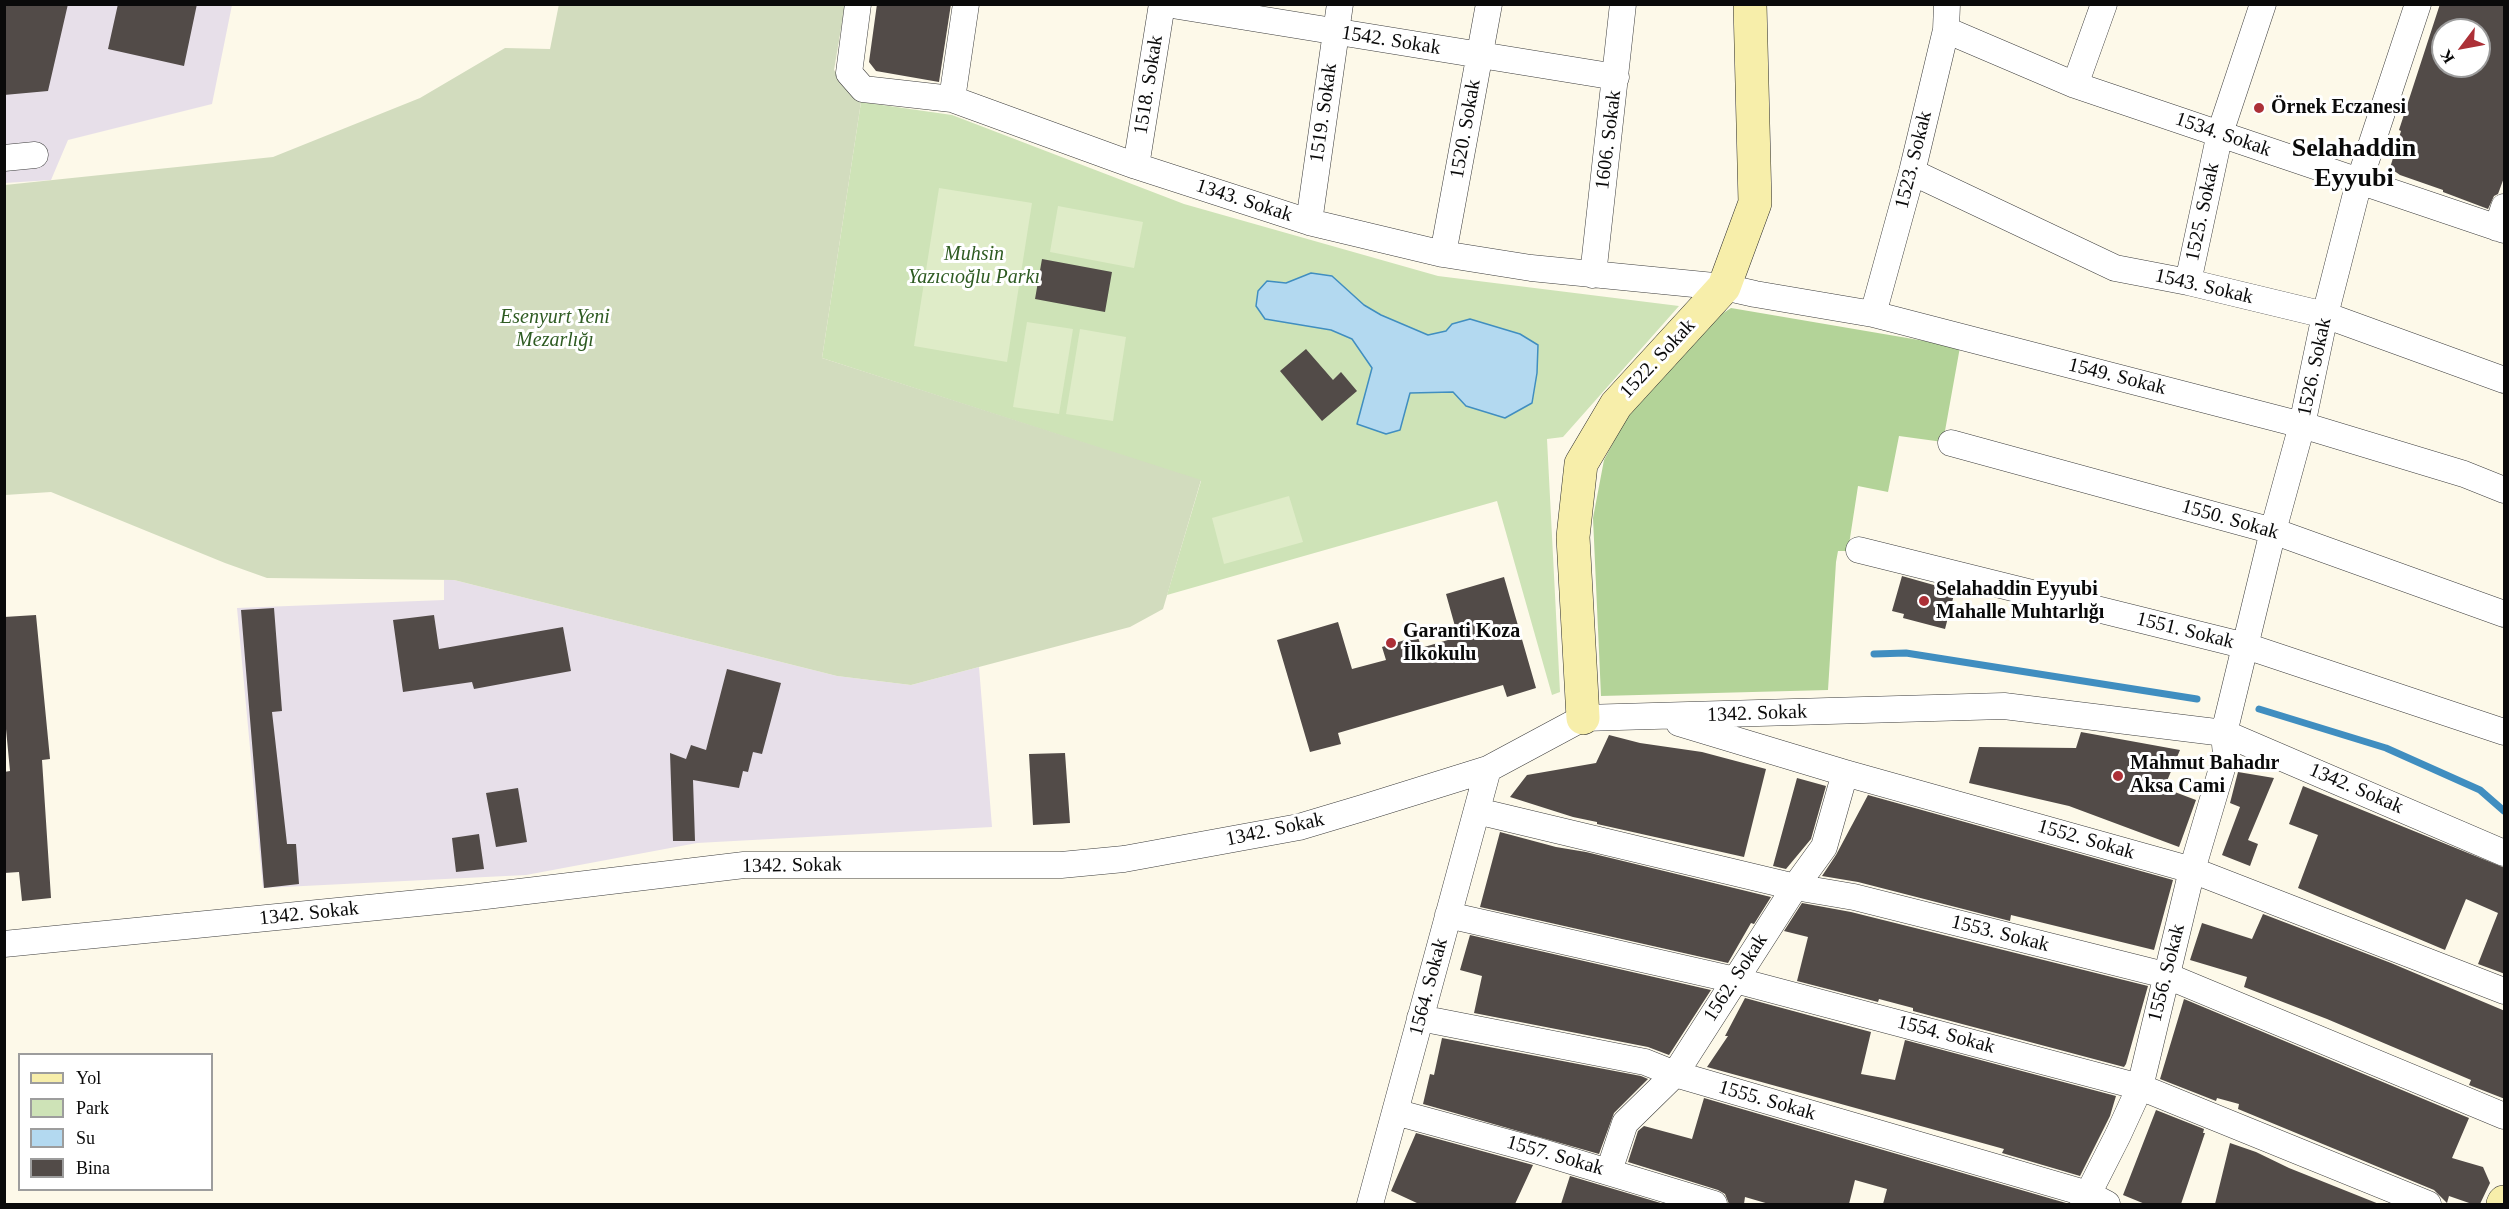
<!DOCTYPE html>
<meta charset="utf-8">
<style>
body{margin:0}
#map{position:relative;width:2509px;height:1209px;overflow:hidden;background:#fdf9e9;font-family:Georgia,serif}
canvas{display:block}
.frame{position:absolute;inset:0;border:6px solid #0a0a0a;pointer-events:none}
.legend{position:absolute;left:18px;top:1053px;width:195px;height:138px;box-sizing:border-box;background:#fff;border:2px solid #9d9d9d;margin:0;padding:8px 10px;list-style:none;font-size:18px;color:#0a0a0a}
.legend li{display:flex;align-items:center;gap:12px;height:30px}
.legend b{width:30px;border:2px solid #9d9d9d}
.north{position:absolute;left:2431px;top:18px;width:60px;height:60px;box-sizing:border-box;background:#fff;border:2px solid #9d9d9d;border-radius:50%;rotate:238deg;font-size:16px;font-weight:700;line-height:24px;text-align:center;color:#0a0a0a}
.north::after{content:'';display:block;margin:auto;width:21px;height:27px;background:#ac3037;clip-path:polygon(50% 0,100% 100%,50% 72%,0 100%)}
</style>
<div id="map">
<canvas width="2509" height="1209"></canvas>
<div class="frame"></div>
<ul class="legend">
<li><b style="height:8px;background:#f7eeaa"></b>Yol</li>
<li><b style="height:16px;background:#cee3b7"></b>Park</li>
<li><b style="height:16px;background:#b3d9f0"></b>Su</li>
<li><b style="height:16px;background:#524b48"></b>Bina</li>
</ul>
<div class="north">K</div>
</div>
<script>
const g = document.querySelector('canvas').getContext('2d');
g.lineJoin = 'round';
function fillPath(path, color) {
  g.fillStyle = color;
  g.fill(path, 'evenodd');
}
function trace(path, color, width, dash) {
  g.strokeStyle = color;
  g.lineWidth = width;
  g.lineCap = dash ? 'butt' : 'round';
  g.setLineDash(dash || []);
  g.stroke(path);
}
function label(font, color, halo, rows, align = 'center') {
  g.font = font + ' Georgia,serif';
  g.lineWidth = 6;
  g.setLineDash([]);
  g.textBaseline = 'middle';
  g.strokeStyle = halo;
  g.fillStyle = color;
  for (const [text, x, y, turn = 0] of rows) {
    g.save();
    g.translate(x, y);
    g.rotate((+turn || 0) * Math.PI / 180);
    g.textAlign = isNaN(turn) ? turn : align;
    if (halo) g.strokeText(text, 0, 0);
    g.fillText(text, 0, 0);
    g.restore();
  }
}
fillPath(new Path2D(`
 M5,5H232L212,104L68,140L51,180L5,183Z
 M444,580H454L837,676L911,685L979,667L992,827L697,843L526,875L263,888L237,608L444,600Z`), '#e7dfe9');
fillPath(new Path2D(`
 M861,102L952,115L1184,204L1438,276L1679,306L1563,437L1547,439L1560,692L1552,695L1497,501L1167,595L1201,481L822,358Z`), '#cee3b7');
fillPath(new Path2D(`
 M1731,308L1960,347L1943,442L1899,436L1888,492L1858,486L1848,551H1838L1836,562L1828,690L1601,696L1593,518L1604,460L1629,413L1711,321Z`), '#b3d398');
fillPath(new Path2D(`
 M559,4L845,5L834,70L861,102L822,358L1201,480L1163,609L1130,627L911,685L837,676L454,580L267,578L225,563L51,492L5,495V185L273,157L420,98L505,48L550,49Z`), '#d2dcbe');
fillPath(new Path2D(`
 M939,188L1032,203L1007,362L914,346Z
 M1058,206L1143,222L1134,268L1050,252Z
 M1027,322L1073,329L1059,414L1013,407Z
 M1080,329L1126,337L1113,421L1066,414Z
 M1289,496L1303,542L1224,564L1212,518Z`), '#dfecc8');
const water = new Path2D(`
 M1311,273L1332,276L1364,305L1381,315L1428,335L1446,331L1452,324L1470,319L1520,334L1538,345L1537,373L1532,403L1505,418L1466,406L1453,392L1410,393L1400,430L1386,434L1357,424L1372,368L1352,339L1331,330L1265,319L1256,306L1258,291L1267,281L1286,283Z`);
fillPath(water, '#b3d9f0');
trace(water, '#408ec0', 1.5);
trace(new Path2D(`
 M1874,654L1906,653L2197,699
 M2259,709L2386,748L2480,790L2504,811`), '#408ec0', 7);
fillPath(new Path2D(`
 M4,4H68L48,91L4,95Z
 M118,4H197L184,66L108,49Z
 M877,4H951L939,82L876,71L869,62Z
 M2440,4H2505V175L2498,194L2494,196L2488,209L2443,192V190L2400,175L2390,168L2401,131L2399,130ZM2443,30H2479V66H2443Z
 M1042,259L1112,272L1105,312L1035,299Z
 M1306,349L1333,380L1341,372L1357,391L1322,421L1280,371Z
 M1902,576L1955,591L1945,629L1903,618L1904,614L1892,611Z
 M1504,577L1536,688L1507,697L1503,685L1338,733L1341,744L1310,752L1277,640L1338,622L1352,669L1386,660L1382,647L1418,636L1421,648L1458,637L1446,594Z
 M274,608L282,711L272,712L287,844H296L299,884L264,888L241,610Z
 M36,615L50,759L42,760L51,898L22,901L19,872L4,873V772L10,771L4,708V617Z
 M434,615L439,649L563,627L571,671L474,689L472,682L403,692L393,620Z
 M727,669L781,683L762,754L753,752L748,772L743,771L739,788L693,780L695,841H673L670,753L686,759L691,745L706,750Z
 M2081,732L2180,750L2164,788L2196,800L2179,847L2069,806L1969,783L1979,747L2076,748Z
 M1609,735L1640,743L1702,752L1766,769L1744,857L1597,824V822L1573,817L1510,797L1527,775L1596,763Z
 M1065,753L1070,823L1033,825L1029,754Z
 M2238,772L2274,778L2248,840L2258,844L2250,866L2222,855L2240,807L2230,803Z
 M1797,778L1826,786L1811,839L1786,869L1773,866Z
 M2303,786L2505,868V974L2478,964L2498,913L2466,899L2445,950L2298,888L2318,835L2289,824Z
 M518,788L527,842L496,847L486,793Z
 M1868,795L2173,880L2154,950L2011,915L2010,921L1858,882L1822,876L1836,855Z
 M1500,832L1556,847L1586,852L1771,897L1754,924L1751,923L1728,963L1480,907Z
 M479,834L484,869L456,872L452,838Z
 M1802,903L1851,912L2148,986L2126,1064L2124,1067L1913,1011V1008L1879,999L1878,1002L1797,981L1808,937L1784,931Z
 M2263,914L2391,963L2505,1011V1099L2469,1085L2471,1080L2327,1019L2244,987L2247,977L2190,960L2202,923L2252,939Z
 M1470,935L1711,990L1669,1055L1648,1047L1474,1013L1482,976L1460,970Z
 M1745,998L1871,1032L1861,1074L1895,1080L1905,1040L2116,1096L2110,1116L2080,1176L2002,1153L2004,1149L1707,1067L1728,1036H1725Z
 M2184,999L2469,1118L2452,1158L2483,1167L2490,1183L2480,1204H2472L2449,1196L2447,1203L2434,1190L2238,1109L2239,1104L2217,1098L2216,1101L2160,1079Z
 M1442,1038L1641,1076L1648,1079L1614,1113L1599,1154L1423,1104L1430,1074L1434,1075Z
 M1704,1098L1766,1116L2066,1203L1883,1204L1887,1189L1855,1180L1849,1204H1769L1745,1197L1744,1204H1729L1725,1194L1718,1190L1628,1162L1638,1131L1644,1126L1692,1139Z
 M2156,1110L2204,1129L2203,1133H2205L2181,1204H2145L2123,1195Z
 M1416,1133L1533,1165L1515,1204H1419L1391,1191Z
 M2230,1143L2256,1152L2289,1168L2379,1204H2215Z
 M1570,1176L1664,1204H1561Z`), '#524b48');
const street = new Path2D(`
 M858,4L849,73L863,89L952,99L1136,166L1309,222L1443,254L1531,268L1724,287L1755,294L1873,314L2302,425L2464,474L2504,490
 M1166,4L1616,77
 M1946,30L2075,85L2504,230
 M2075,85L2104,4
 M952,99L966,4
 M4,158L35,155
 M1136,166L1162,4
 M1912,172L2115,268L2188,282L2325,315L2504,380
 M1309,222L1340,4
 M2497,228L2504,207
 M1443,254L1489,4
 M1593,275L1623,4
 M2188,282L2220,133L2263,4
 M1873,314L1912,172L1946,30L1947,4
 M1951,443L2273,531L2504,614
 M1859,550L2246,646L2504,732
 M1679,723L1845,773L2192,870L2504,991
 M1477,811L1795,887L1854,897L2165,975L2504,1116
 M1448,915L1735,980L2140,1087L2428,1204
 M4,944L469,898L744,865H1061L1124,859L1299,827L1366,807L1488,769L1583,718L2004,706L2224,733L2504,853
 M1420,1018L1645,1062L1675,1074L2088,1194L2107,1204
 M1395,1112L1535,1150L1714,1204
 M1609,1171L1625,1123L1675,1074L1795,887L1824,847L1845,773
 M1370,1204L1488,769
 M2083,1204L2118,1135L2140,1087L2192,870L2226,755L2224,733L2273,531L2302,425L2325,315L2359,182L2418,4`);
const secondary = new Path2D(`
 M1583,718L1573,537L1581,464L1616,405L1724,287L1755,203L1750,4
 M2503,1204L2504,1202`);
trace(street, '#3d3d3d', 27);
trace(secondary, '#2c2c2c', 34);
trace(street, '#fff', 26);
trace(secondary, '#f7eeaa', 33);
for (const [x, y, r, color] of [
 [2259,108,6,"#ac3037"],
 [1924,601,6,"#ac3037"],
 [1391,643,6,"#ac3037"],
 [2118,776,6,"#ac3037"]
]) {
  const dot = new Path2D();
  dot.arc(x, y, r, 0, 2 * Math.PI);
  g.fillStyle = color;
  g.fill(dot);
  trace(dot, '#fff', 2);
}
label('20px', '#0a0a0a', '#fff', [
 ["1542. Sokak",1391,41,9],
 ["1518. Sokak",1149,85,-81],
 ["1519. Sokak",1324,113,-82],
 ["1520. Sokak",1466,129,-80],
 ["1534. Sokak",2223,135,19],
 ["1606. Sokak",1609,140,-83],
 ["1523. Sokak",1914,160,-76],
 ["1343. Sokak",1244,201,18],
 ["1525. Sokak",2203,212,-78],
 ["1543. Sokak",2204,287,13],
 ["1522. Sokak",1658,359,-47],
 ["1526. Sokak",2315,367,-78],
 ["1549. Sokak",2117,377,14],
 ["1550. Sokak",2230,520,16],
 ["1551. Sokak",2185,631,14],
 ["1342. Sokak",1757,714,-2],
 ["1342. Sokak",2356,789,23],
 ["1342. Sokak",1275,830,-12],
 ["1552. Sokak",2086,840,16],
 ["1342. Sokak",792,866,-1],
 ["1342. Sokak",309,914,-6],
 ["1553. Sokak",2000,934,14],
 ["1556. Sokak",2167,973,-76],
 ["1562. Sokak",1736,978,-57],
 ["1564. Sokak",1429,987,-75],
 ["1554. Sokak",1946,1035,15],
 ["1555. Sokak",1767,1101,16],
 ["1557. Sokak",1555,1156,16]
]);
label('bold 20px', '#0a0a0a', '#fff', [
 ["Örnek Eczanesi",2271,108],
 ["Selahaddin Eyyubi",1936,590],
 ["Mahalle Muhtarlığı",1936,613],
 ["Garanti Koza",1403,632],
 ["İlkokulu",1403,655],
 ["Mahmut Bahadır",2130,764],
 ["Aksa Cami",2130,787]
], 'left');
label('italic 20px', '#2e5b22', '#fff', [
 ["Muhsin",974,255],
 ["Yazıcıoğlu Parkı",974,278],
 ["Esenyurt Yeni",555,318],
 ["Mezarlığı",555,341]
]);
label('bold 26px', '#0a0a0a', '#fff', [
 ["Selahaddin",2354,149],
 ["Eyyubi",2354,179]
]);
</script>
